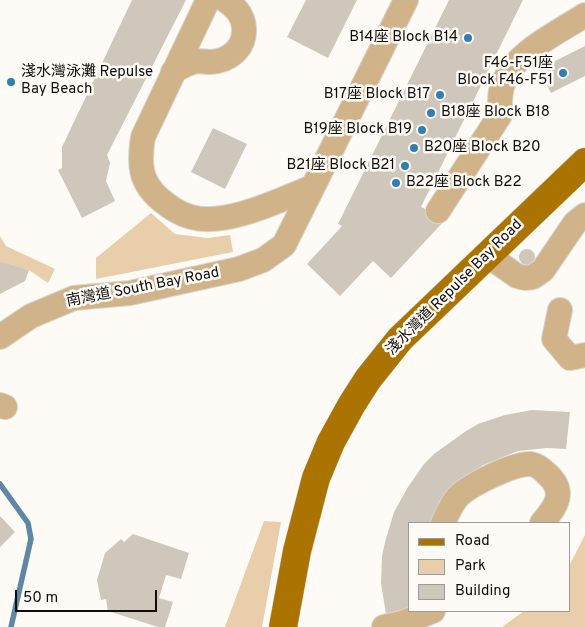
<!DOCTYPE html>
<meta charset="utf-8">
<style>
body{margin:0}
#map{position:relative;width:585px;height:627px;overflow:hidden;background:#fefbf6;font-family:Overpass,sans-serif}
canvas{display:block}
.legend{position:absolute;left:408px;top:522px;width:162px;height:90px;box-sizing:border-box;background:#fefbf6;border:1px solid #9f9c98;margin:0;padding:6px 9px;list-style:none;font-size:15px;color:#100d0a}
.legend li{display:flex;align-items:center;gap:10px;height:25px}
.legend b{width:25px;border:1px solid #9f9c98}
.scale{position:absolute;left:15px;top:590px;width:142px;height:22px;box-sizing:border-box;border:2px solid #100d0a;border-top:0;padding-left:6px;font-size:15px;line-height:18px;white-space:nowrap;color:#100d0a;-webkit-text-stroke:4px #fefbf6;paint-order:stroke}
</style>
<div id="map">
<canvas width="585" height="627"></canvas>
<ul class="legend">
<li><b style="height:6px;background:#ab7400"></b>Road</li>
<li><b style="height:14px;background:#e8ceab"></b>Park</li>
<li><b style="height:14px;background:#cfc7bb"></b>Building</li>
</ul>
<div class="scale">50 m</div>
</div>
<script>
const g = document.querySelector('canvas').getContext('2d');
g.lineJoin = 'round';
function fillPath(path, color) {
  g.fillStyle = color;
  g.fill(path, 'evenodd');
}
function trace(path, color, width, dash) {
  g.strokeStyle = color;
  g.lineWidth = width;
  g.lineCap = dash ? 'butt' : 'round';
  g.setLineDash(dash || []);
  g.stroke(path);
}
function label(font, color, halo, rows, align = 'center') {
  g.font = font + ' Overpass,"Noto Sans TC",sans-serif';
  g.lineWidth = 5;
  g.setLineDash([]);
  g.textBaseline = 'middle';
  g.strokeStyle = halo;
  g.fillStyle = color;
  for (const [text, x, y, turn = 0] of rows) {
    g.save();
    g.translate(x, y);
    g.rotate((+turn || 0) * Math.PI / 180);
    g.textAlign = isNaN(turn) ? turn : align;
    if (halo) g.strokeText(text, 0, 0);
    g.fillText(text, 0, 0);
    g.restore();
  }
}
fillPath(new Path2D(`
 M151,213L175,234L208,238L230,235L233,252L96,279V258Z
 M0,236L6,246L55,269L48,283L29,270L0,261Z
 M264,521L281,522L262,627H225Z
 M585,535V627H502L524,611H569V566Z`), '#e8ceab');
trace(new Path2D(`
 M0,484L28,523L31,539L11,627`), '#5d87a4', 5.5);
fillPath(new Path2D(`
 M132,0H186L107,155L110,163L106,181L115,201L82,218L58,170L62,168V147Z
 M306,0H357L328,58L287,37Z
 M449,0H523L421,207L446,219L391,278L373,261L340,296L307,264L342,226L338,224Z
 M585,46V76L551,93L539,69Z
 M213,128L247,144L225,189L191,172Z
 M519 257a8 8 0 1 1 16 0a8 8 0 1 1-16 0Z
 M0,261L29,270L25,281L0,294Z
 M532,410L570,412L566,449L547,448L518,451L483,465L466,477L441,503L430,523H409V611H422L427,627H388L381,583L382,556L385,542L394,512L408,487L424,464L434,454L466,431L478,424L505,415Z
 M0,516L15,532L0,547Z
 M133,534L189,553L181,579L166,575L159,598L173,602L165,627H158L108,611L106,599L101,600L97,580L105,553L121,539L124,542Z`), '#cfc7bb');
const minor = new Path2D(`
 M208,0L143,137C139,163 139,182 161,200C170,207 179,214 191,217C225,227 280,200 312,187
 M173,72C181,67 188,62 198,61C202,61 206,62 210,62C230,61 245,48 244,28C243,14 235,7 225,0
 M438,211L500,115C500,104 499,92 504,81C516,52 559,32 585,15
 M487,255L517,276L525,278L533,277L543,270L575,223L585,215
 M560,310L554,339L570,358L585,355
 M0,337L31,316L74,298L130,293L239,269L263,260L284,245L406,0
 M0,405L5,407
 M443,523C447,515 450,507 456,499C466,486 514,463 531,464C537,465 543,470 547,474C567,492 556,507 542,523
 M384,627L402,623L433,611`);
const major = new Path2D(`
 M283,627L297,551L316,478L331,442L352,404L368,379L400,339L585,162`);
trace(minor, '#d8d5d0', 26);
trace(major, '#d8d5d0', 29);
trace(minor, '#d1b389', 24);
trace(major, '#ab7400', 28);
for (const [x, y, r, color] of [
 [468,38,5,"#307fb1"],
 [563,73,5,"#307fb1"],
 [11,82,5,"#307fb1"],
 [440,95,5,"#307fb1"],
 [431,113,5,"#307fb1"],
 [422,130,5,"#307fb1"],
 [414,148,5,"#307fb1"],
 [405,166,5,"#307fb1"],
 [396,183,5,"#307fb1"]
]) {
  const dot = new Path2D();
  dot.arc(x, y, r, 0, 2 * Math.PI);
  g.fillStyle = color;
  g.fill(dot);
  trace(dot, '#fefbf6', 2);
}
label('15px', '#100d0a', '#fefbf6', [
 ["B14座 Block B14",458,38],
 ["F46-F51座",553,64],
 ["Block F46-F51",553,81],
 ["淺水灣泳灘 Repulse",21,73,"left"],
 ["Bay Beach",21,90,"left"],
 ["B17座 Block B17",430,95],
 ["B18座 Block B18",441,113,"left"],
 ["B19座 Block B19",412,130],
 ["B20座 Block B20",424,148,"left"],
 ["B21座 Block B21",395,166],
 ["B22座 Block B22",406,183,"left"]
], 'right');
label('15px', '#100d0a', '#fefbf6', [
 ["南灣道 South Bay Road",143,288,-11],
 ["淺水灣道 Repulse Bay Road",455,288,-45]
]);
</script>
